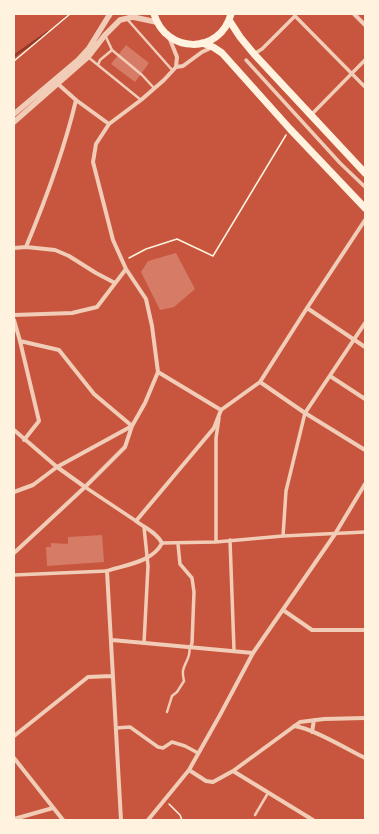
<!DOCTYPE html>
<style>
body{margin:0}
#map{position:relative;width:379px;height:834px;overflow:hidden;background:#c8553d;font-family:"Varela Round",sans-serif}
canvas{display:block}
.frame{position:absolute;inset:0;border:15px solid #fff3e0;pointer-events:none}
</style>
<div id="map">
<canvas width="379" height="834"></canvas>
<div class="frame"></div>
</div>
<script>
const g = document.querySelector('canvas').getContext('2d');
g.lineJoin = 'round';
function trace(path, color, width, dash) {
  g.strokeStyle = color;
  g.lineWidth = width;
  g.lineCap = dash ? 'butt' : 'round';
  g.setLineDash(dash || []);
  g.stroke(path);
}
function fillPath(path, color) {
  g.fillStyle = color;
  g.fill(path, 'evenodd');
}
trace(new Path2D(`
 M14,56L48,32`), '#8f3625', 2.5);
fillPath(new Path2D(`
 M126,45L149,63L135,82L111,64Z
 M176,253L195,289L174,307L160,310L141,272L148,261Z
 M102,535L104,562L47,566L46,547H51V543L68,544V537Z`), '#d67c66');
trace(new Path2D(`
 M14,61L70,14
 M129,258L146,249L177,239L213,256L286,135
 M169,804L180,815L182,820`), '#fff3e0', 1.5);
trace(new Path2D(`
 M127,19L173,71
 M105,35L112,50L142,75L154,88
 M88,57L141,100
 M98,65L100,60L112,50
 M167,712L172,696L177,692L184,681C181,669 184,668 188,658C190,654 189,651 190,647
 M255,815L268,793`), '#f1ccb7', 2.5);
trace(new Path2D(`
 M254,54L262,49L295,16L365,87
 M246,60L340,163L365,187
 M311,115L365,60
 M85,487L136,521
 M144,527L148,566L144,643
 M283,536L286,491L305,413
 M230,540L234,650
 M216,542V438L219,418
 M162,543L216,542L283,536L365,532
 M178,544L180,564L192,578L194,592L192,643L191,646
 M14,575L107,571
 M116,728L130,727L158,747L163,748L172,742L185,746L198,753`), '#f1ccb7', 3.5);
trace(new Path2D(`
 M354,14L365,25
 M176,67L183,66L202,52L213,47
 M58,84L76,100L109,124
 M26,247C46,199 64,151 76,100
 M14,248L26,247L55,250L69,256L96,273L115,283
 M307,308L365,347
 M14,315L72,313L97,307L126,269
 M14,320L20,341L39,421L24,440
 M20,341L59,350L94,394L132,426
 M158,372L221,410
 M330,376L365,399
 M260,382L305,413L365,450
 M221,410L260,382L307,308L365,220
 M305,413L365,323
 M14,430L57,467L85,487
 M14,492L33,485L57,467L132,426
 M14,553L85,487L125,447L132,426L145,403L158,372L152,326L146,299L126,269L113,240L93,162L96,144L109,124L141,100L164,80L176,67L177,57L169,37
 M283,610L312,630H365
 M112,640L253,653
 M294,726C312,728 347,749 365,758
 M312,732L314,720
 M14,736L88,677L112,676
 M14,758L63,820
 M189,770L206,781L213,782L233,771L300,722L324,719L365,718
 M233,771L313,820
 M14,819L53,808
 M121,820L107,571C125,565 153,562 162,543C156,532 145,528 136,521L214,428L221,410
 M148,820L189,770L220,715L253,653L335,534L365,484`), '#f1ccb7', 4);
trace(new Path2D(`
 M14,114L78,60L89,48L110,14
 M14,122L88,57L105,35L120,20L133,17L156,22`), '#f1ccb7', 5.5);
trace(new Path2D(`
 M154,14C166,54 220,55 231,14
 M229,20L240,37L254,54L365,173
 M202,43L213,47L222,53L290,129L365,208`), '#fff3e0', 7);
</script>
